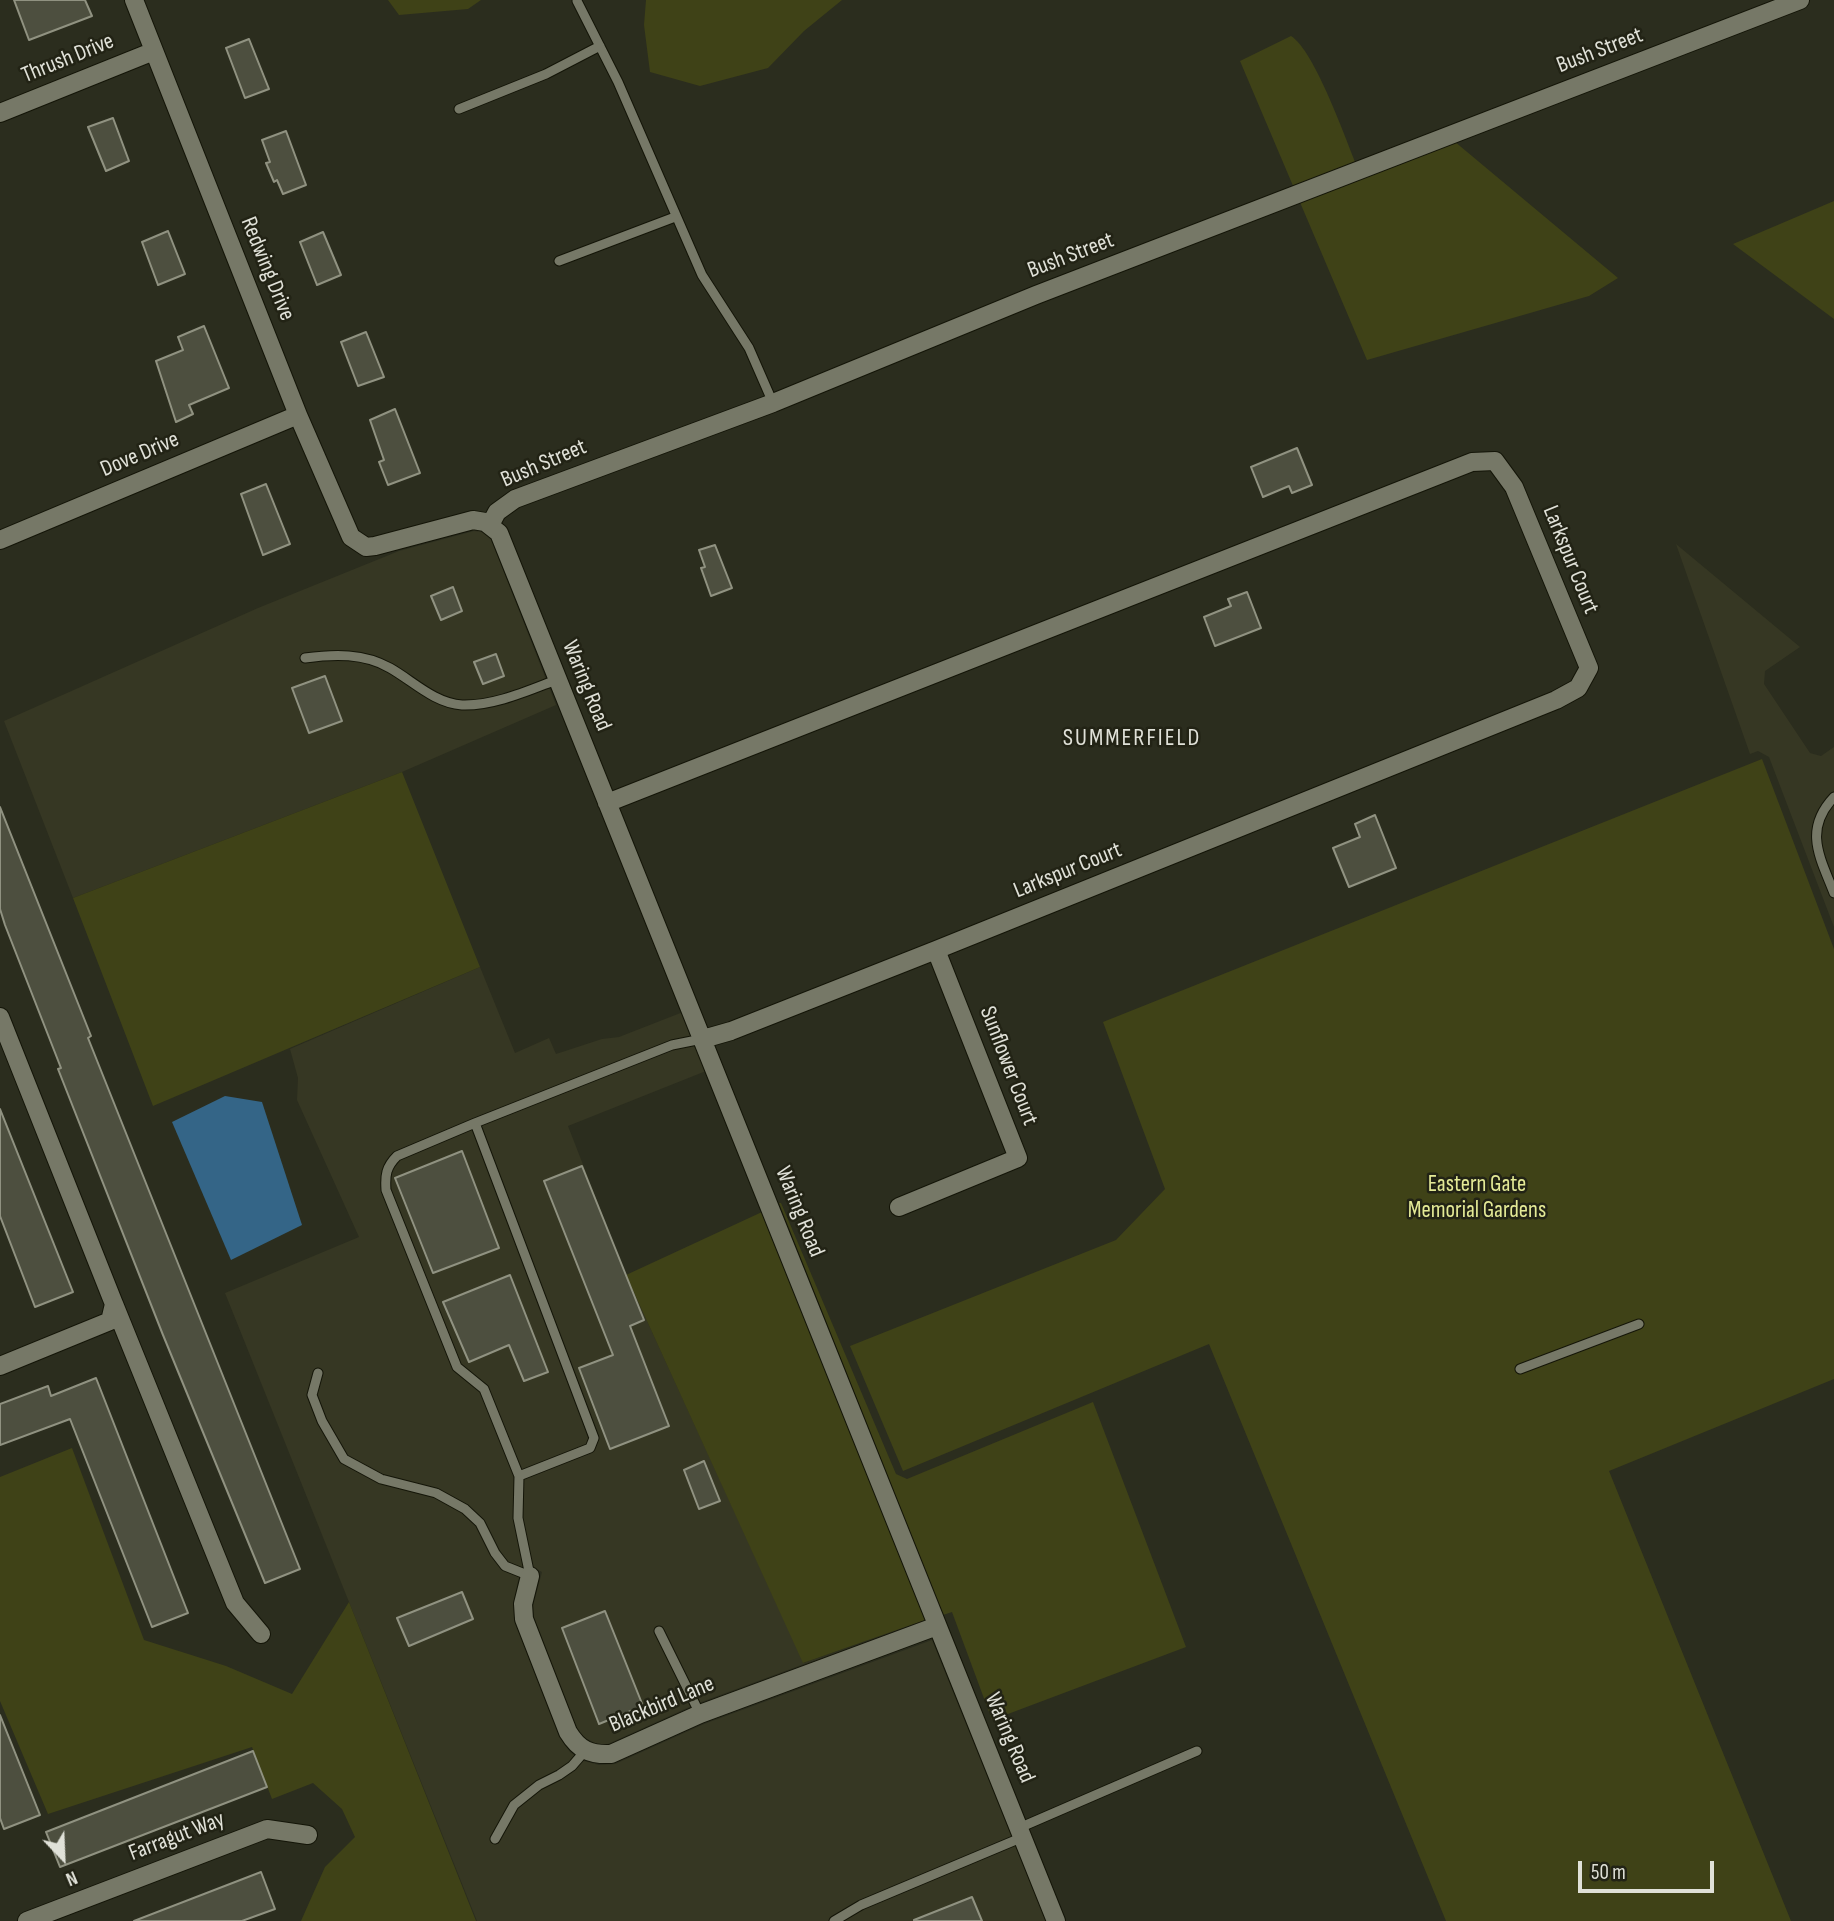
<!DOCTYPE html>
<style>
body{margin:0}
#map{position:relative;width:1834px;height:1921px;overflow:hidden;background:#2b2d1e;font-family:"Sofia Sans Condensed",sans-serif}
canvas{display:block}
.north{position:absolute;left:28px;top:1823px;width:70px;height:70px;-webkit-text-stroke:5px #222315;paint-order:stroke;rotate:157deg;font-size:19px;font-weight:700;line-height:28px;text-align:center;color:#e0e1d8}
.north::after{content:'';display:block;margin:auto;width:24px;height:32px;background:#e0e1d8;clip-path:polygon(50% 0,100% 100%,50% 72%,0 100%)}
.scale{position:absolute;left:1578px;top:1861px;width:136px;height:32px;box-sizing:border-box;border:4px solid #e0e1d8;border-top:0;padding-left:9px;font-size:21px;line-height:24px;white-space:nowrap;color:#e0e1d8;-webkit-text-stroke:5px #222315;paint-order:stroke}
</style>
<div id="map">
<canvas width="1834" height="1921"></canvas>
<div class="north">N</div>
<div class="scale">50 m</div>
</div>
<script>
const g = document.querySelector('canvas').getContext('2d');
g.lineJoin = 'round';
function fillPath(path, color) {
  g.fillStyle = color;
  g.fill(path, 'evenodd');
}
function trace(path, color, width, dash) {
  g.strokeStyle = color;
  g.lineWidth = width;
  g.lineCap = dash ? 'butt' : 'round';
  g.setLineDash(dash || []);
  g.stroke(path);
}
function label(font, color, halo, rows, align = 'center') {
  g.font = font + ' "Sofia Sans Condensed",sans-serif';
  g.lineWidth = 5;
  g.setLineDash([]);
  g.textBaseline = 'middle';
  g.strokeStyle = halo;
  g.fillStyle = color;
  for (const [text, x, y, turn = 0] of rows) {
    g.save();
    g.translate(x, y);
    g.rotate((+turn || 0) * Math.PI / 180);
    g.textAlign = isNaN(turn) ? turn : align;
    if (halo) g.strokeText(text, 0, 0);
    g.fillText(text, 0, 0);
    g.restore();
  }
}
fillPath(new Path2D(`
 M474,531L483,532L491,539L556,705L402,772L73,898L4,721L258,608L399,551Z
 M1676,544L1800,647L1765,671L1764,684L1810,753L1821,756L1834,747V927L1769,757L1758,751L1750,754Z
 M480,967L515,1053L549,1038L556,1054L602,1039L619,1037L683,1012L706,1071L568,1126L626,1275L804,1663L861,1643L696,1704L608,1744H597L581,1736L576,1728L534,1618L533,1606L542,1572L525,1563L518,1581L514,1601L516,1622L560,1738L570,1752L580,1760L599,1765L615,1764L704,1724L932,1640L1046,1921H477L225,1293L359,1237L297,1100L298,1078L290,1049Z`), '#363723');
fillPath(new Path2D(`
 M388,0H481L468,9L399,15Z
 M646,0H842L804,31L768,68L700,86L650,72L644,25Z
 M1291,36C1315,51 1346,140 1358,169L1448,136L1618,278L1589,296L1367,360L1240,61Z
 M1834,201V319L1733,244Z
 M1762,759L1834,949V1379L1609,1471L1791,1921H1446L1209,1344L903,1471L850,1346L1116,1240L1165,1189L1103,1022Z
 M402,772L480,967L153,1106L73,898Z
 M779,1203H781L896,1474L907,1479L1093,1402L1186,1647L992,1720L952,1612L943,1615Z
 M762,1212L925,1620L803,1663L626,1275Z
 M72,1448L144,1640L226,1666L292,1694L349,1602L476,1921H301L325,1867L355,1837L342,1809L313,1783L272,1799L252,1747L48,1814L0,1701V1477Z`), '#3f4217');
fillPath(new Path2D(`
 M225,1096L262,1102L302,1225L231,1260L172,1122Z`), '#346587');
const building = new Path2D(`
 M14,0H85L92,16L29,40Z
 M249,39L269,89L245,98L226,48Z
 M113,118L129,161L106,171L88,127Z
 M286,131L306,185L283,194L277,180L274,182L266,163L270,162L262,140Z
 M168,231L185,274L158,285L142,242Z
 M323,232L341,275L317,285L300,242Z
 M204,326L229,388L189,405L193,414L176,422L156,361L183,350L178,337Z
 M366,332L384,377L358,386L341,342Z
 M395,409L420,473L388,485L379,462L384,460L370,420Z
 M1297,448L1312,485L1292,493L1289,486L1263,497L1251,467Z
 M266,484L290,544L263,555L241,494Z
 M715,545L732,588L711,596L701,568L705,567L699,550Z
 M453,587L462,611L441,620L431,596Z
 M1247,592L1261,628L1215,646L1204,617L1231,606L1228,599Z
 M496,654L504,676L483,684L474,662Z
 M325,676L342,721L309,733L292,688Z
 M0,807L91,1036L88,1038L300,1569L265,1583L163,1335L58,1069L61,1068L5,925L0,909Z
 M1375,815L1396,868L1349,887L1333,848L1360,837L1355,824Z
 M0,1109L73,1292L35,1307L0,1216Z
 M462,1151L499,1248L433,1273L395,1178Z
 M582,1166L644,1320L630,1326L669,1426L610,1449L579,1368L613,1355L544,1181Z
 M510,1275L548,1372L524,1381L509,1345L469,1362L443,1302Z
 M96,1378L188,1613L152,1627L70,1419L0,1445V1404L48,1386L51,1396Z
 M704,1461L720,1501L699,1509L684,1470Z
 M462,1592L473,1619L409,1646L397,1618Z
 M605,1611L643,1706L599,1724L562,1628Z
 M0,1715L40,1815L4,1829L0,1818Z
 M253,1751L267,1787L60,1867L46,1832Z
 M261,1872L275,1909L242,1921H134Z
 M972,1897L982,1921H914V1920Z`);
fillPath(building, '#4d4f3f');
trace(building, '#909281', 2);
const lane = new Path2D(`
 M577,1L618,82L702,275L749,348L773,403
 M459,109L546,74L600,46
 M559,261L675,217
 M305,658C334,654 364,653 390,668C413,681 434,703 462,705C494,706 527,691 556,680
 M1834,797C1803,830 1820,857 1834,893
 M475,1123L397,1156C386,1167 385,1175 386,1190L457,1367L484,1389L519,1476
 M1520,1369L1639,1324
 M318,1373L312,1395L322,1421L344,1459L381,1479L436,1493L465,1509L480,1523L495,1553L505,1566L530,1576
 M530,1576L518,1518L519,1476L590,1448L594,1438L475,1123L672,1045L702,1039
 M659,1631L700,1714
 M1019,1828L1197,1751
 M495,1839L514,1805L539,1785L559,1775L572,1766L585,1751
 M834,1921L861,1905L1023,1837`);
const street = new Path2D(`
 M134,0L298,415L351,537L366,547L375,546L473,520L485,522L499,533L1056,1921
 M0,113L154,51
 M490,525L497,512L515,499L773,403L1036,295L1800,0
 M0,540L298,415
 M607,803L1472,462L1495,461L1514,487L1589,668L1578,688L1556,700L936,950L731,1031L703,1039
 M0,1017L114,1304L110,1321L0,1366
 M899,1207L1018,1158L936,950
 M114,1304L235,1603L261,1634
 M530,1576L523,1604L524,1619L568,1732C579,1750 590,1755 611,1754L700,1714L937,1626
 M27,1921L267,1829L308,1835`);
trace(lane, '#141508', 11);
trace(street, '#141508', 20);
trace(lane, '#767867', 9);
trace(street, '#767867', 18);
label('23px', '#e0e1d8', '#222315', [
 ["Bush Street",1600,51,-21],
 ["Thrush Drive",68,59,-22],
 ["Bush Street",1071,256,-21],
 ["Redwing Drive",267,269,68],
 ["Dove Drive",140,455,-23],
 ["Bush Street",544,464,-23],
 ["Larkspur Court",1570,560,68],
 ["Waring Road",586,686,68],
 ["Larkspur Court",1068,871,-22],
 ["Sunflower Court",1008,1066,69],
 ["Waring Road",799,1212,68],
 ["Blackbird Lane",662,1705,-23],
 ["Waring Road",1009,1738,67],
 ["Farragut Way",177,1837,-21]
]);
label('23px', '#e4ea96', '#222315', [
 ["Eastern Gate",1477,1185],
 ["Memorial Gardens",1477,1211]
]);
g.letterSpacing = '2px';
label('24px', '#e0e1d8', '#222315', [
 ["SUMMERFIELD",1132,739]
]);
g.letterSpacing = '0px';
</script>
